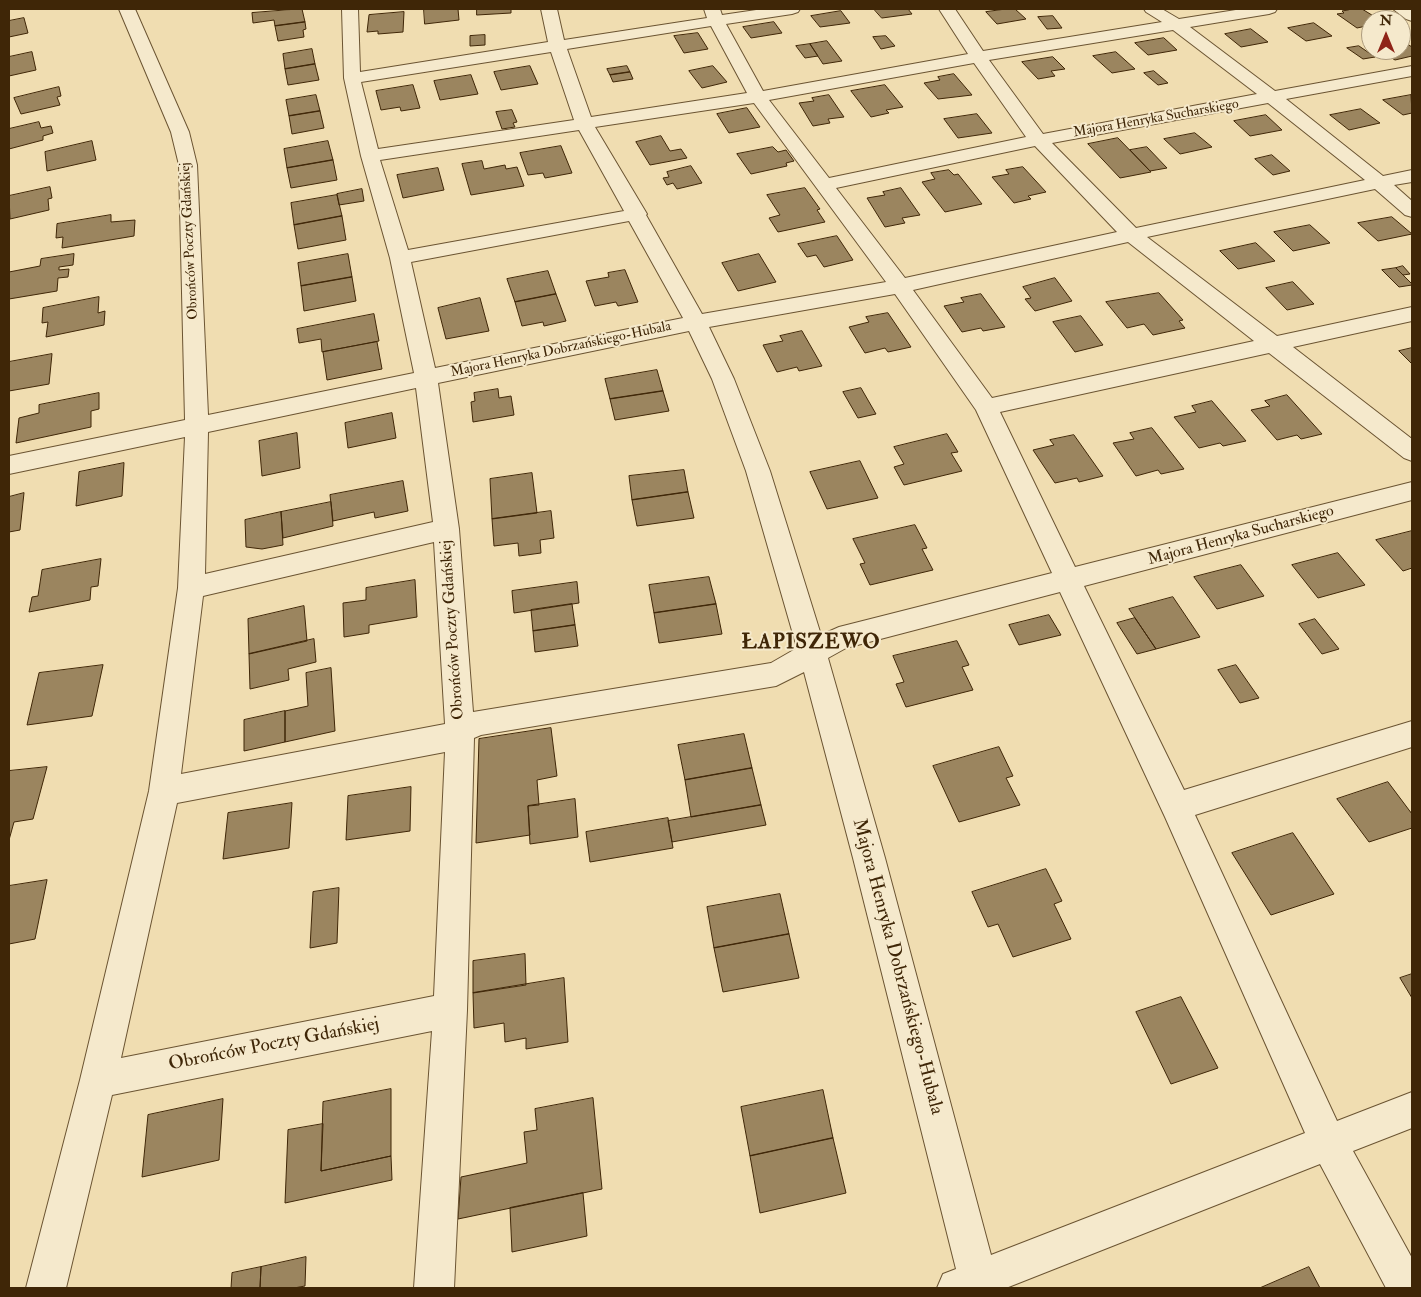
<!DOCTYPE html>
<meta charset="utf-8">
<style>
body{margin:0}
#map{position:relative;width:1421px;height:1297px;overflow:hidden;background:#f0ddb1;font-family:"IM FELL Double Pica",serif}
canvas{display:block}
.frame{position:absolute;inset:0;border:10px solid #3f2607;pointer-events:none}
.north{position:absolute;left:1361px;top:10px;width:50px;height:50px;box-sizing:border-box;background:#f5e9cc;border:1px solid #ac9b7d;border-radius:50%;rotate:0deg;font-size:14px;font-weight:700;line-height:20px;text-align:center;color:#3f2607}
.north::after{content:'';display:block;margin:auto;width:18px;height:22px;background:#8f2418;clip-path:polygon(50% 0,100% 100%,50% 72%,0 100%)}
</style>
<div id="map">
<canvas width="1421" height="1297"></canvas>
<div class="frame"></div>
<div class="north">N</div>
</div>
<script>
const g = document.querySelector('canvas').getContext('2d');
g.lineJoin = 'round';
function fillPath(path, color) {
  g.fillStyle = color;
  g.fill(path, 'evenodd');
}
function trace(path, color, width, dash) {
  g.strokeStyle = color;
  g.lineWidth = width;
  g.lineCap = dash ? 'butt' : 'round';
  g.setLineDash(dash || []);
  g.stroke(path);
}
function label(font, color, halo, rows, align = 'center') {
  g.font = font + ' "IM FELL Double Pica",serif';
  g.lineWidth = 4;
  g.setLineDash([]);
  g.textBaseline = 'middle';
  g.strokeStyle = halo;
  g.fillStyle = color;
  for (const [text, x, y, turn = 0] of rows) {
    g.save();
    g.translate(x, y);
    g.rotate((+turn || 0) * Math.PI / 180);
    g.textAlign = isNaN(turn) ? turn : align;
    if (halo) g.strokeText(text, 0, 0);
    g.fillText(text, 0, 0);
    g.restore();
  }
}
const building = new Path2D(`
 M302,9L305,22L275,26L274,20L253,23L252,13Z
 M424,9H458L459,20L425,24Z
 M477,9H511V13L477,15Z
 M874,9H908L912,14L882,18Z
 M1006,9H1015L1026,19L997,24L986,12Z
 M1347,9H1362L1380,20H1371V25L1357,28L1337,14L1344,13L1342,11L1348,10Z
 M841,11L850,23L820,27L811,16Z
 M404,12L403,32L378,34V31L367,32L369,15Z
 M1053,16L1062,28L1047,29L1038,17Z
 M24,18L28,33L9,37V21Z
 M305,22L306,29L303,30L304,37L278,41L275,26Z
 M774,22L782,33L751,38L743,27Z
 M1314,23L1332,36L1306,41L1288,28Z
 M1251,29L1268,42L1241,47L1225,34Z
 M698,33L708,49L684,53L674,36Z
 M485,35V45L470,46V36Z
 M886,36L895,46L881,49L873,37Z
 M1164,38L1177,50L1148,55L1135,43Z
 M1401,40L1412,47V56L1395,60L1379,50H1401Z
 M827,41L842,61L823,64L810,44Z
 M810,44L818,56L805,58L796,46Z
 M1359,46L1375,57L1363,59L1347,48Z
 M312,49L315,64L285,69L283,54Z
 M32,52L36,70L9,76V57Z
 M1116,52L1135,69L1112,73L1093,56Z
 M1053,57L1065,69L1051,71L1055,76L1038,79L1022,62Z
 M315,64L319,80L288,85L285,69Z
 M530,66L538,84L501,90L494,72Z
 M627,66L630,72L610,75L607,69Z
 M713,66L727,82L702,88L689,71Z
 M1154,71L1168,83L1158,85L1144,73Z
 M630,72L633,79L613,82L610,75Z
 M954,74L972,95L938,99L924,83L940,80L938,77Z
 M471,75L478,94L440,100L434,81Z
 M413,85L420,108L401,111L400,107L381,110L376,91Z
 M885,85L903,107L886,110L889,113L871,117L851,91Z
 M59,87L61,96L57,97L60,105L21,114L14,98Z
 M316,95L320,111L289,116L286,100Z
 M829,95L844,117L828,119L830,123L813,126L799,103L814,101L812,98Z
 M1411,95L1412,113L1403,115L1383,100Z
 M747,108L760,127L729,133L717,114Z
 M1361,109L1380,123L1349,130L1330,115Z
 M512,110L517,122L513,123L515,127L502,129L496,112Z
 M320,111L324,128L292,134L289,116Z
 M977,114L992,133L958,138L944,119Z
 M1266,115L1282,130L1250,136L1234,121Z
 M39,122L41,128L51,126L53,133L43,136V140L9,149V129Z
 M1195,133L1212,147L1180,154L1164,139Z
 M661,136L670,151L681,149L687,158L650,165L636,142Z
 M1118,138L1150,171L1151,172L1120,178L1088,144Z
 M92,141L96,160L47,171L45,152Z
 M328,141L333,160L287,168L284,149Z
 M561,146L572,173L545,178L543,173L528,175L520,153Z
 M773,147L778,152L786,150L794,161L786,163L787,166L751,174L737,154Z
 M1147,147L1167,168L1150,171L1130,150Z
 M1272,155L1290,171L1273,175L1255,159Z
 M333,160L337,180L291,188L287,168Z
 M482,161L484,169L505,165L506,169L517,167L524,186L471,195L462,164Z
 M691,166L702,183L677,189L673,183L667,185L663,178L669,177L667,172Z
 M1023,167L1046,192L1028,196L1031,199L1014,203L992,177L1009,174L1006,170Z
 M438,168L444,190L403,198L397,175Z
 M949,170L954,175L958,174L982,204L945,212L922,182L935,179L931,173Z
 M50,187L52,198L48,199L49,210L10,219L9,196Z
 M805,188L820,209L817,210L825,222L778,232L769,218L780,215L767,195Z
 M901,188L920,215L902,218L905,223L885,227L867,198L885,195L883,192Z
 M362,189L364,201L339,205L337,194Z
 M337,195L342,216L294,225L291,203Z
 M111,215V222L135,220L134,236L62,248L63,237L56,238L57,224Z
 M342,216L346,240L298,249L294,225Z
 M1392,217L1412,234L1378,241L1358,223Z
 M1310,225L1330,243L1293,251L1274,232Z
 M837,236L853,260L824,267L816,255L807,257L798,244Z
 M1256,243L1275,261L1238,269L1220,251Z
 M74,254L73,265L59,267V270L69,269L68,277L58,278L57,291L9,299V272L40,266L41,259Z
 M348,254L352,277L301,286L298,263Z
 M759,254L776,282L738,291L722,263Z
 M1403,266L1410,274L1403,275L1396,268Z
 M1396,268L1412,284V285L1399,287L1382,270Z
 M625,270L638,302L618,306L616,302L595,306L586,281L609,277L608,273Z
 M548,271L556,294L515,302L507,279Z
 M352,277L356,301L304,311L301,286Z
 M1055,278L1072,301L1035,311L1025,299L1031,298L1023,287Z
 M1293,282L1314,304L1287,310L1266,288Z
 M1159,293L1183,320L1179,321L1185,328L1153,335L1144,324L1127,328L1106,302Z
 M556,294L566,321L544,326L543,322L522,326L515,302Z
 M981,294L1005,327L983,331L981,328L962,332L944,306L964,302L961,298Z
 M99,297L98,313L105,311L104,325L46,337L48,322L42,323L43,308Z
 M480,298L489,331L446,339L438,308Z
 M888,313L911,347L888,352L885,348L865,353L849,327L869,322L866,317Z
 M374,314L379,341L322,352L321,339L299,343L297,329Z
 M1081,316L1103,345L1075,352L1053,322Z
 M802,331L822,366L799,371L797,367L777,372L763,345L783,341L780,336Z
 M377,342L382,369L327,380L323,352Z
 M1412,348V364L1399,351Z
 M52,354L49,384L9,391V362Z
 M657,370L663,391L610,399L605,379Z
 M861,388L876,414L858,418L843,392Z
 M498,389L499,398L511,396L514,415L473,422L471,402L475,401L474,393Z
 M663,391L669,411L615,420L610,399Z
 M99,393V409L91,411V427L16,443L19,418L39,413V405Z
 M1287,395L1322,434L1301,439L1297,435L1277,440L1251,410L1270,406L1265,401Z
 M1212,401L1246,441L1223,446L1220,443L1199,448L1174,417L1196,412L1192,406Z
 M392,413L396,438L348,448L345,423Z
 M1152,428L1184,469L1161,474L1158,470L1136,476L1113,443L1134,439L1130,433Z
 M297,433L300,468L262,476L259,441Z
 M947,434L958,452L951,453L962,471L904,485L894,467L904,464L894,447Z
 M1074,435L1103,476L1079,482L1077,478L1055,483L1033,450L1054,445L1050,440Z
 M860,461L878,498L827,509L810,472Z
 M124,463L122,496L76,506L79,472Z
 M684,470L688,492L632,500L629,476Z
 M532,473L537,513L492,519L490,479Z
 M403,481L408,511L375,518L374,512L333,521L330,495Z
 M688,492L694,518L637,526L632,500Z
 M24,493L20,530L9,532V497Z
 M331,502L333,526L283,538L281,512Z
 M551,511L554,538L540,540L541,553L519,556L518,543L494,546L492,519Z
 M281,512L283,545L262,549L246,547L245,520Z
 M915,525L927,548L922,549L933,570L870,585L860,564L865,563L853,539Z
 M1412,531V568L1403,571L1376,540Z
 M1338,553L1365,585L1318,598L1292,565Z
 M101,559L98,586L91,587L90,600L29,612L32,597L38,596L42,570Z
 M1241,565L1264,596L1217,609L1194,577Z
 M709,577L716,604L654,613L649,585Z
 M415,580L417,617L369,625V633L344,637L343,603L366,600V588Z
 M577,582L579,603L514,613L512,591Z
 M1173,597L1200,637L1156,649L1129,609Z
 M572,604L575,625L533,631L531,610Z
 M716,604L722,634L659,643L654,613Z
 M304,606L307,641L249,654L248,619Z
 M1049,615L1061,635L1019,645L1009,625Z
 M1135,618L1156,649L1137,654L1117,623Z
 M1315,619L1339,649L1322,654L1299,624Z
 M575,625L578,646L535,652L533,631Z
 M314,639L316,662L288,669L289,680L250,689L249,654Z
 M957,641L969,665L962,667L973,690L906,707L896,684L904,682L893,656Z
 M103,665L92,716L27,725L39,673Z
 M1236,665L1259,698L1240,703L1218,670Z
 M331,668L335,731L285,742V711L308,706L306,673Z
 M285,711V742L244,751V720Z
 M551,728L557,776L537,780L539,805L528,806L530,835L476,843L479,739Z
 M744,734L752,768L685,780L678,745Z
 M999,747L1013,776L1006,778L1020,805L959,822L933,766Z
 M47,767L33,819L14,822L9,840V771Z
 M752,768L761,805L691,817L685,780Z
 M1388,782L1412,814V828L1369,842L1337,799Z
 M411,787L410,831L346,840L348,796Z
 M575,799L578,837L530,844L528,806Z
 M292,803L289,848L223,859L228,813Z
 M761,805L766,825L672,842L668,821Z
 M668,818L673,848L590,862L586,832Z
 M1293,833L1334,894L1271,915L1232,853Z
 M1046,869L1062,901L1054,904L1071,939L1013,957L998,924L988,927L972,892Z
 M47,880L35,939L9,944V886Z
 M339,888L337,943L310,948L313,892Z
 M780,894L789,934L714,948L707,907Z
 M789,934L799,978L723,992L714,948Z
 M525,954L526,985L473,993V961Z
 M1412,974V998L1400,978Z
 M564,978L568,1042L526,1049V1038L505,1042L504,1023L474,1028L473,993Z
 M1181,997L1218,1068L1171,1084L1136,1012Z
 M391,1089V1156L321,1171L323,1102Z
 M823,1090L833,1138L750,1156L741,1107Z
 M593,1098L602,1189L458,1219L461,1177L527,1163L524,1132L537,1130L535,1109Z
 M223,1099L219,1160L142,1177L148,1115Z
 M323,1124L321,1171L391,1156L392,1180L285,1203L288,1130Z
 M833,1138L846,1193L760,1213L750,1156Z
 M583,1193L587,1236L512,1252L510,1208Z
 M306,1257L305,1286L294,1288H260L261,1267Z
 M261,1267L260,1288H231L232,1273Z
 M1309,1267L1320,1288H1260Z`);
fillPath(building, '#9b855f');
trace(building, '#3f2607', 1);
const minor = new Path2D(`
 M119,9H135L189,132L197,165L208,415L414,373L390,258L361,156L344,78L342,9H358L360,72L548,42L541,9H557L564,40L707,18L704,9H720L722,15L763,9H800L798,12L792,14L726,24L763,91L968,54L939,9H955L983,51L1162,22L1146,12L1144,9H1162L1179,19L1242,9H1277L1275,12L1269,14L1190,27L1275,91L1412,66V76L1286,99L1383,176L1412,170V182L1394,185L1412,201V217L1405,215L1375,189L1147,237L1277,336L1412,307V321L1293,347L1412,439V461L1404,458L1269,353L1000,412L1075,567L1412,482V500L1084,586L1184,790L1412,721V747L1195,815L1337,1121L1412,1092V1128L1353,1151L1412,1258V1288H1386L1320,1164L1006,1288H937L943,1274L956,1269L853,858L804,672L776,686L481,735L474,738L467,1010L454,1288H414L432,1031L112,1095L66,1288H26L80,1080L149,791L178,588L185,437L9,474V456L185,420L179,165L171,132ZM711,26L747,93L591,117L567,49ZM1173,30L1257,94L1043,134L989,60ZM551,52L574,120L378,149L361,82ZM974,63L1026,137L829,178L769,100ZM754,103L886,282L702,314L646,215L647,214L595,127ZM1268,103L1365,180L1136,228L1052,143ZM579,130L624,211L408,250L380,160ZM1035,146L1117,232L905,278L836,188ZM629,221L683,318L435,368L411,262ZM1128,242L1254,341L992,398L913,290ZM895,294L976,410L1052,573L839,627L821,635L770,471L734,379L709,327ZM689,331L712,379L746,471L797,648L771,663L473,712L459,529L438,383ZM416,388L433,522L205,574L208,432ZM434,542L445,724L181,774L203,596ZM1060,592L1165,817L1305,1133L991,1255L885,858L828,658L846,648ZM445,752L434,996L121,1058L177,803Z
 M1393,9H1411L1412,21L1406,19Z`);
trace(minor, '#6b5432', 2);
fillPath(minor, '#f5e9cc');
label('14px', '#3f2607', '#f5e9cc', [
 ["Majora Henryka Sucharskiego",1156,119,-10],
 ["Obrońców Poczty Gdańskiej",190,241,-93],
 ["Majora Henryka Dobrzańskiego-Hubala",561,350,-12]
]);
label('16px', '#3f2607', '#f5e9cc', [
 ["Majora Henryka Sucharskiego",1241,536,-15],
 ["Obrońców Poczty Gdańskiej",453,630,-94]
]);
label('19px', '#3f2607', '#f5e9cc', [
 ["Majora Henryka Dobrzańskiego-Hubala",897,967,75],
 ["Obrońców Poczty Gdańskiej",274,1045,-11]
]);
g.letterSpacing = '1px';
label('bold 21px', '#3f2607', '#f5e9cc', [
 ["ŁAPISZEWO",811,643]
]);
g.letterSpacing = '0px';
</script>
